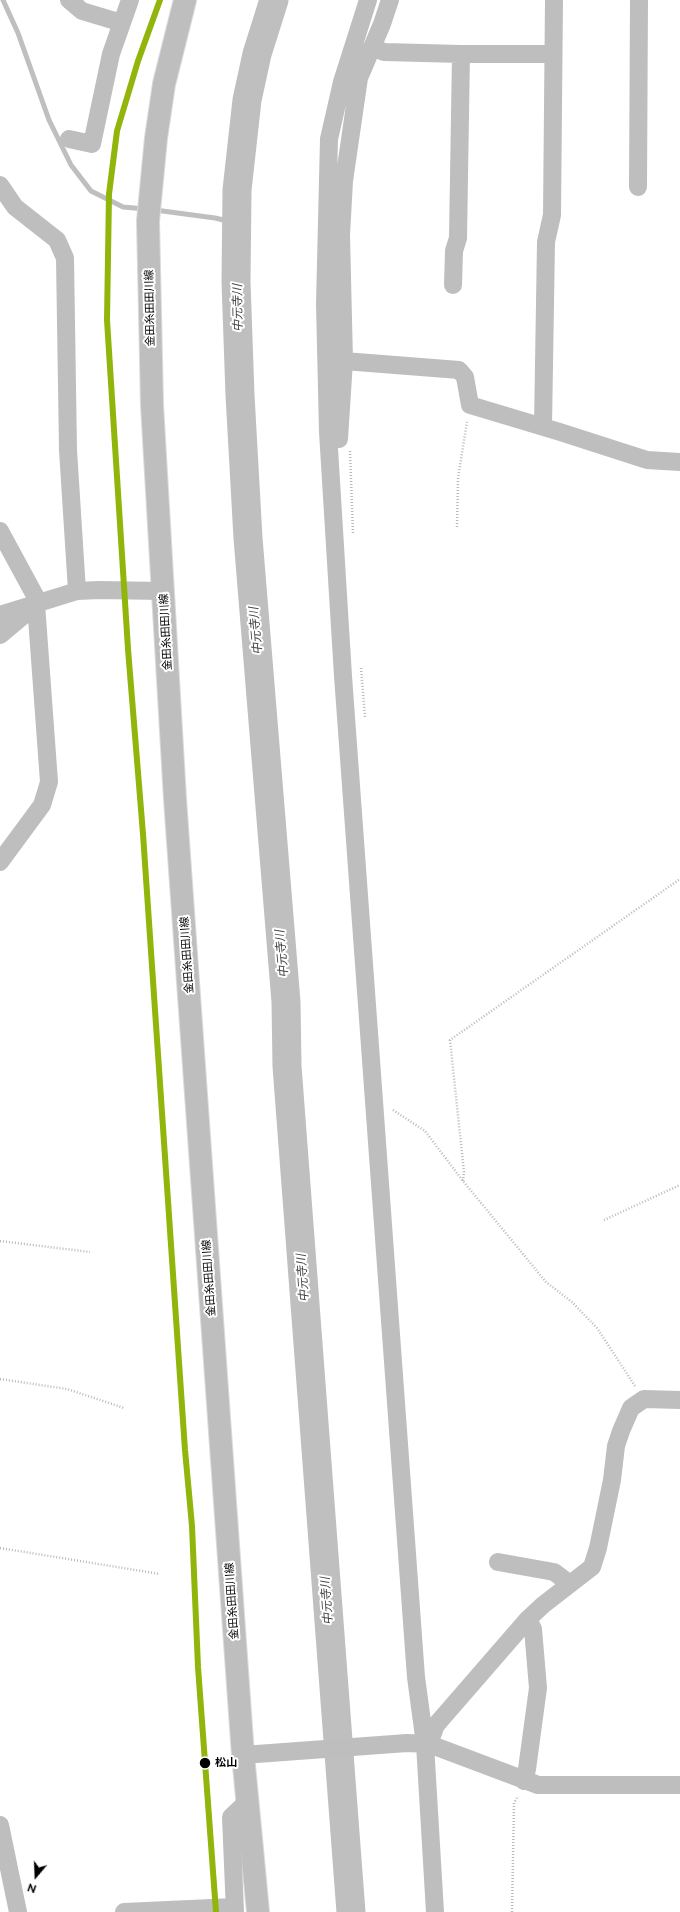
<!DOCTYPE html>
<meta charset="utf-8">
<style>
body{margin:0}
#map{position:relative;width:680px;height:1912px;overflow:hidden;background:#fff;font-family:Raleway,sans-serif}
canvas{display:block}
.north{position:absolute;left:16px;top:1856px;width:40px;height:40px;-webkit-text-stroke:3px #fff;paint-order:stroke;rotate:199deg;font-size:11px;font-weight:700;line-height:16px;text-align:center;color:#000}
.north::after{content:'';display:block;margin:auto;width:14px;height:18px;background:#000;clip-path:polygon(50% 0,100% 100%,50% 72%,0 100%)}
</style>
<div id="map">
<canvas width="680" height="1912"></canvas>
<div class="north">N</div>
</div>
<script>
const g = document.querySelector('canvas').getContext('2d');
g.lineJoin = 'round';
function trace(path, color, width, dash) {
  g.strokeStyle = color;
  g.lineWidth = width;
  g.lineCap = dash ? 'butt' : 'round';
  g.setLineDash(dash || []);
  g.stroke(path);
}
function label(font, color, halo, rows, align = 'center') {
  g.font = font + ' Raleway,"Noto Sans JP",sans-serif';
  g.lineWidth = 4;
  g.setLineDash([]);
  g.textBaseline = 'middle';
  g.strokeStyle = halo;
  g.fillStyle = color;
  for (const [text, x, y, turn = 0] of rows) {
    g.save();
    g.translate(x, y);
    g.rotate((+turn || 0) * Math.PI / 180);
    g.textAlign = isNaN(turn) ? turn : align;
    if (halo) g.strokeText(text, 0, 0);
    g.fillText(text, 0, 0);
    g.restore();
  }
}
trace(new Path2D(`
 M3,0L18,33L49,120L71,165L91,191L123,207L145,209
 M155,210L215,218L236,223`), '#bfbfbf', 5);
trace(new Path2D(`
 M274,0L257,54L247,100L237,190L236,282L240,395L248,538L286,1002L287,1066L351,1912`), '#bfbfbf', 29);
const major = new Path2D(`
 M185,0L164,84L156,138L148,221L152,405L175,799L243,1755L258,1912`);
trace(major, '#dbdbdb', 24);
trace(new Path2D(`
 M350,451L353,534
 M457,527L458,478L467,422
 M361,668L365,717
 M393,1110L425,1131L463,1181L546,1282L572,1302L597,1328L635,1386
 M463,1181L464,1172L450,1040L680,879
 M604,1220L680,1185
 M0,1241L90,1252
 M0,1379L67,1389L124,1408
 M0,1548L160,1574
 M512,1912L514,1803L518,1796`), '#b9b9b9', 2.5, [1, 2]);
trace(new Path2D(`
 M69,0L82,11L122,23
 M368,0L342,82L329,139L325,304L328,432L343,676L416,1677L425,1744L435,1912
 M372,47L384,52L461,54
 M69,139L92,144L111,54L130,0
 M0,185L15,207L57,240L65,258L68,450L77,591
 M638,187L639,0
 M453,285L454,251L458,238L461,54H553
 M344,361L459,370L465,377L470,405L560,432L647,460L680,462
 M543,426L546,242L552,215L554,0
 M339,439L344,361L341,235L344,181L359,78L382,24L390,0
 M0,531L39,603L36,604L49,782L42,805L0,862
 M0,615L77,591L99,590L163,591
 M0,635L31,609
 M498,1562L554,1572L570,1584
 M429,1744L436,1725L528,1619L543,1605L592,1567L598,1548L612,1480L616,1446L621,1431L631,1408L644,1399L680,1400
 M243,1755L407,1743L429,1744L538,1785H680
 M524,1781L527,1769L538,1688L533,1629L528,1619
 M0,1825L18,1912
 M124,1912L234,1907
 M235,1912L231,1817L249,1800`), '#bebebe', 18);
trace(major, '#bebebe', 22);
trace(new Path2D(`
 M160,0L138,61L117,131L109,194L107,320L128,649L143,834L185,1450L192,1526L198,1667L216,1912`), '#92b50c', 6);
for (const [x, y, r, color] of [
 [205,1763,6,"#000"]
]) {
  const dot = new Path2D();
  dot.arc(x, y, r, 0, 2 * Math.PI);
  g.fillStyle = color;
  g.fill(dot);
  trace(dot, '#fff', 1.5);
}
label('11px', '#000', '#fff', [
 ["金田糸田田川線",150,308,-91],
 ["金田糸田田川線",166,632,-93],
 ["金田糸田田川線",187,955,-94],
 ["金田糸田田川線",209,1278,-94],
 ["金田糸田田川線",232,1601,-94]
]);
label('bold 11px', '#000', '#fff', [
 ["松山",215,1763]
], 'left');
label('italic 12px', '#444', '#fff', [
 ["中元寺川",238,308,-91],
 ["中元寺川",256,631,-95],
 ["中元寺川",282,954,-95],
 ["中元寺川",303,1278,-94],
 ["中元寺川",327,1601,-94]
]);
</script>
